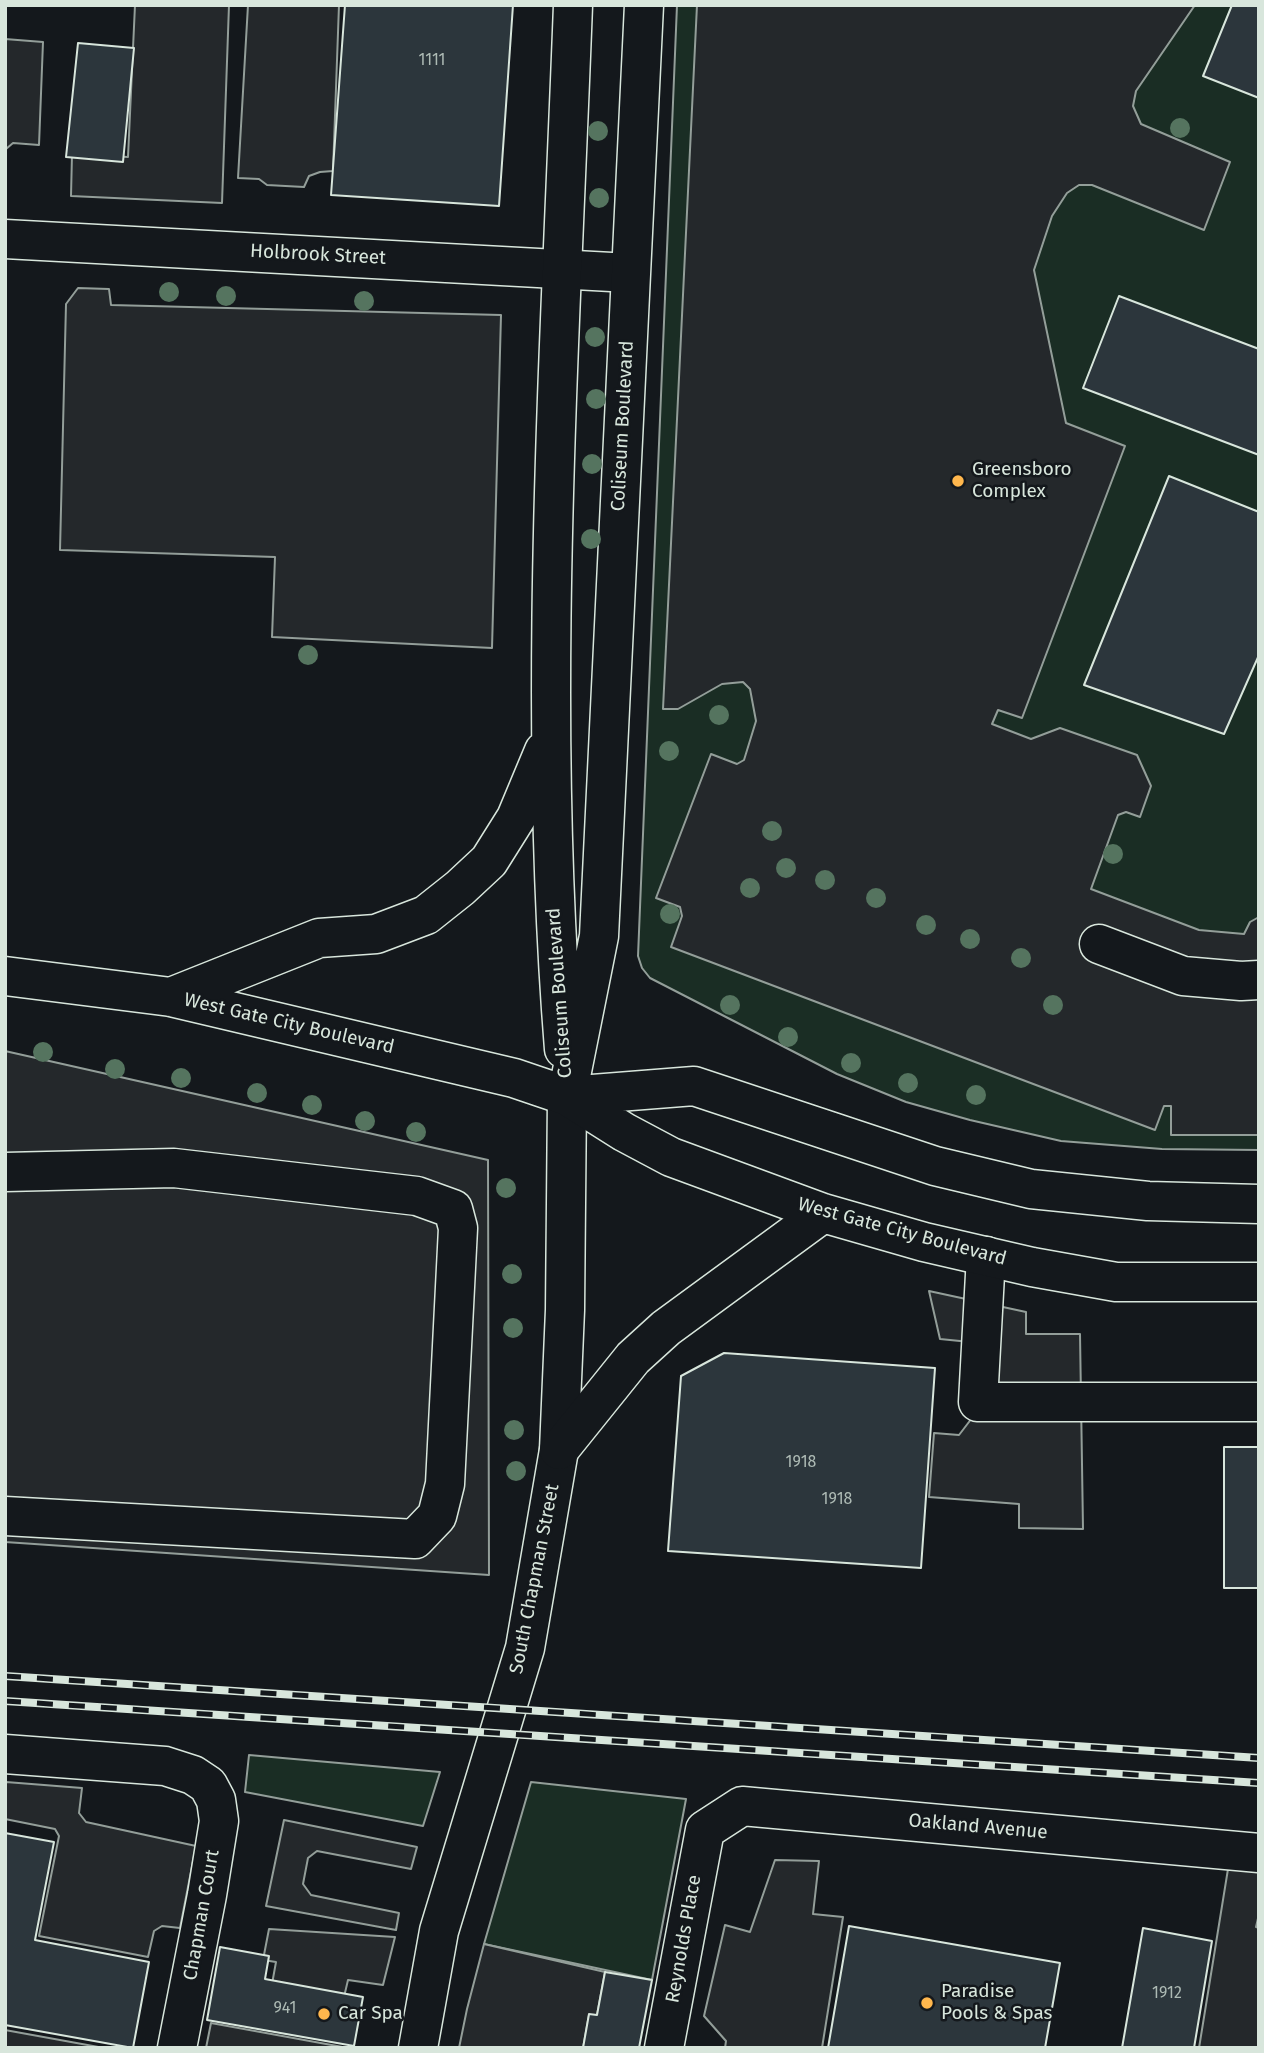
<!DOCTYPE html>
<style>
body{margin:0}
#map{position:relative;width:1264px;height:2053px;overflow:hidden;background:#14181c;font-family:"Fira Sans",sans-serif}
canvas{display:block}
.frame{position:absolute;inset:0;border:7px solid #d8e6dc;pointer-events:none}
</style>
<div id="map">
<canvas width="1264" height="2053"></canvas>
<div class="frame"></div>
</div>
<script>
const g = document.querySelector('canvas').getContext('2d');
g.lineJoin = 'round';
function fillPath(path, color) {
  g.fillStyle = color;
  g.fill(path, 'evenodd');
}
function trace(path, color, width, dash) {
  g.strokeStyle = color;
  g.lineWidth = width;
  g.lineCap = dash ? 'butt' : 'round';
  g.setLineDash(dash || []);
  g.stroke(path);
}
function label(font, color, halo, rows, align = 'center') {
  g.font = font + ' "Fira Sans",sans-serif';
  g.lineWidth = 5;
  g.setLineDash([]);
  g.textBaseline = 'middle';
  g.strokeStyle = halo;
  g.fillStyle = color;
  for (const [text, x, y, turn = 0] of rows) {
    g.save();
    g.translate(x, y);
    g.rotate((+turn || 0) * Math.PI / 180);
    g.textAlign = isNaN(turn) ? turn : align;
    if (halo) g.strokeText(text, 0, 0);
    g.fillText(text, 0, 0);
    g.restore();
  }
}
const green = new Path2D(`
 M677,5H1259V1150L1162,1149L1061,1141L970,1120L906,1102L837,1074L650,978L642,968L638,956Z
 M249,1755L440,1772L423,1826L245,1792Z
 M531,1782L686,1799L652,1980L484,1944Z`);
fillPath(green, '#1a2d24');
trace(green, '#939e99', 2);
const parking = new Path2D(`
 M135,5H229L222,203L71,196L72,154L128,157Z
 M248,5H339L333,171L320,172L309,176L304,187L267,185L259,179L238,178Z
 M697,5H1195L1136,91L1133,106L1141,124L1230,162L1204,230L1092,185H1079L1067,193L1052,216L1034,270L1066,423L1125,446L1022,718L998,710L992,724L1031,739L1060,728L1137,755L1151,786L1140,817L1126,812L1118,815L1091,889L1199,930L1244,934L1250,922L1259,917V1135H1171V1106H1164L1155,1130L671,947L682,916L680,907L656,898L711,754L737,764L744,760L756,721L750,689L743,682L722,684L678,709H663Z
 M5,39L43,42L39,145L13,143L6,149L5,158Z
 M78,288L109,289L111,305L501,315L492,648L272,637L275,557L60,550L66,304Z
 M5,1051L488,1160L489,1575L5,1542Z
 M929,1291L1026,1312V1334H1080L1083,1529L1019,1528V1504L929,1497L934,1433L959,1435L972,1418L970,1342L940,1339Z
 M6,1782L82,1788L79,1813L86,1822L196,1846L180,1928L162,1926L154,1931L148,1957L39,1936L59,1836L55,1829L5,1819Z
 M284,1820L417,1847L411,1869L317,1851L308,1858L303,1884L311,1895L399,1913L396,1930L266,1906Z
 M775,1860L819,1861L813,1914L843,1917L822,2048H725L726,2041L704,2016L725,1925L750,1932Z
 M1228,1869L1259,1872V1914L1256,1927L1259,1928V2048H1199Z
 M269,1929L395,1937L383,1985L348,1980L344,1997L272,1984L276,1962L263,1960Z
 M484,1944L605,1972L597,2015H589L583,2048H459L467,2009Z
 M211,2023L348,2048H206Z
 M5,2030L104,2048H5Z`);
fillPath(parking, '#24282b');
trace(parking, '#939e99', 2);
const building = new Path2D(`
 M345,5H513L499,206L331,195Z
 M1232,5H1259V98L1203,76Z
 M78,43L134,48L123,162L66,157Z
 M1119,296L1259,349V455L1083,388Z
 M1169,476L1259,512V655L1224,734L1084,685Z
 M724,1353L935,1368L921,1568L668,1551L681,1376Z
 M1224,1447H1259V1588H1224Z
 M5,1833L54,1842L35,1940L149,1962L133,2048L5,2025Z
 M849,1926L1060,1963L1045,2048H828Z
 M1143,1928L1212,1941L1194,2048H1122Z
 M220,1947L269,1956L265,1979L363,1997L354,2046L207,2020Z
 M605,1972L652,1980L639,2048H583L589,2014L597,2015Z`);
fillPath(building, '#2c363c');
trace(building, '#d8e6dc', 2);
const minor = new Path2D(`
 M5,239L630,273
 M1099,944L1183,976L1241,981L1259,980
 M5,1172L174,1168L417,1196L453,1209L458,1228L445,1484L437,1516L415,1539L5,1516
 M986,1256L978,1402H1259
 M5,1754L165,1766L193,1775L208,1785L216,1800L219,1821L207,1895L177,2048
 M418,2048L439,1931L525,1648L559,1450L565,1310L567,1096
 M664,2048L705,1830L742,1806L1259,1853`);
const major = new Path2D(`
 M5,976L171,997L514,1078L567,1096L624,1132L671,1157L823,1213L924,1242L1032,1267L1116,1282H1259
 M171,997L319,938L376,934L426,915L460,888L489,861L516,818L544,751
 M564,1049C536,701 560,353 573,5
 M567,1096L599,936L644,5
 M567,1096L694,1086L935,1166L1031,1189L1148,1201L1259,1204
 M559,1450L633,1358L666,1328L823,1213`);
trace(minor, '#d8e6dc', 41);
trace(major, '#d8e6dc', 41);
trace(minor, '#14181c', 38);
trace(major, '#14181c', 38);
const rail = new Path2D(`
 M5,1676L1259,1758
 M5,1701L1259,1783`);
trace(rail, '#d8e6dc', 8);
trace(rail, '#14181c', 5, [16]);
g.fillStyle = '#55745f';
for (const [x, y] of [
 [1180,128],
 [598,131],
 [599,198],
 [169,292],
 [226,296],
 [364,301],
 [595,337],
 [596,399],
 [592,464],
 [591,539],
 [308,655],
 [719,715],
 [669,751],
 [772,831],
 [1113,854],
 [786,868],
 [825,880],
 [750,888],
 [876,898],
 [670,914],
 [926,925],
 [970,939],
 [1021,958],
 [730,1005],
 [1053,1005],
 [788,1037],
 [43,1052],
 [851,1063],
 [115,1069],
 [181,1078],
 [908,1083],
 [257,1093],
 [976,1095],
 [312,1105],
 [365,1121],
 [416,1132],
 [506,1188],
 [512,1274],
 [513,1328],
 [514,1430],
 [516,1471]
]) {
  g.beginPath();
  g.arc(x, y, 10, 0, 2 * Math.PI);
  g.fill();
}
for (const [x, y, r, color] of [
 [958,481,7,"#ffb74d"],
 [927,2003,7,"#ffb74d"],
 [324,2014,7,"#ffb74d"]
]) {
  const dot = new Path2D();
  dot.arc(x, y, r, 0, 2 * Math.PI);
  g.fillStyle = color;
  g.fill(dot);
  trace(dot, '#14181c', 2.5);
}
label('16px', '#adbab4', null, [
 ["1111",432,61],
 ["1918",801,1463],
 ["1918",837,1500],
 ["1912",1167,1994],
 ["941",285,2009]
]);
label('19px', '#d8e6dc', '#14181c', [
 ["Holbrook Street",318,255,3],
 ["Coliseum Boulevard",623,426,-87],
 ["Coliseum Boulevard",560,993,-94],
 ["West Gate City Boulevard",289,1024,13],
 ["West Gate City Boulevard",902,1232,15],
 ["South Chapman Street",535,1579,-79],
 ["Oakland Avenue",978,1827,5],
 ["Chapman Court",202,1915,-80],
 ["Reynolds Place",684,1939,-80]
]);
label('19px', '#d8e6dc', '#14181c', [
 ["Greensboro",972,470],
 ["Complex",972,492],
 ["Paradise",941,1992],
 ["Pools & Spas",941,2014],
 ["Car Spa",338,2014]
], 'left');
</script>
